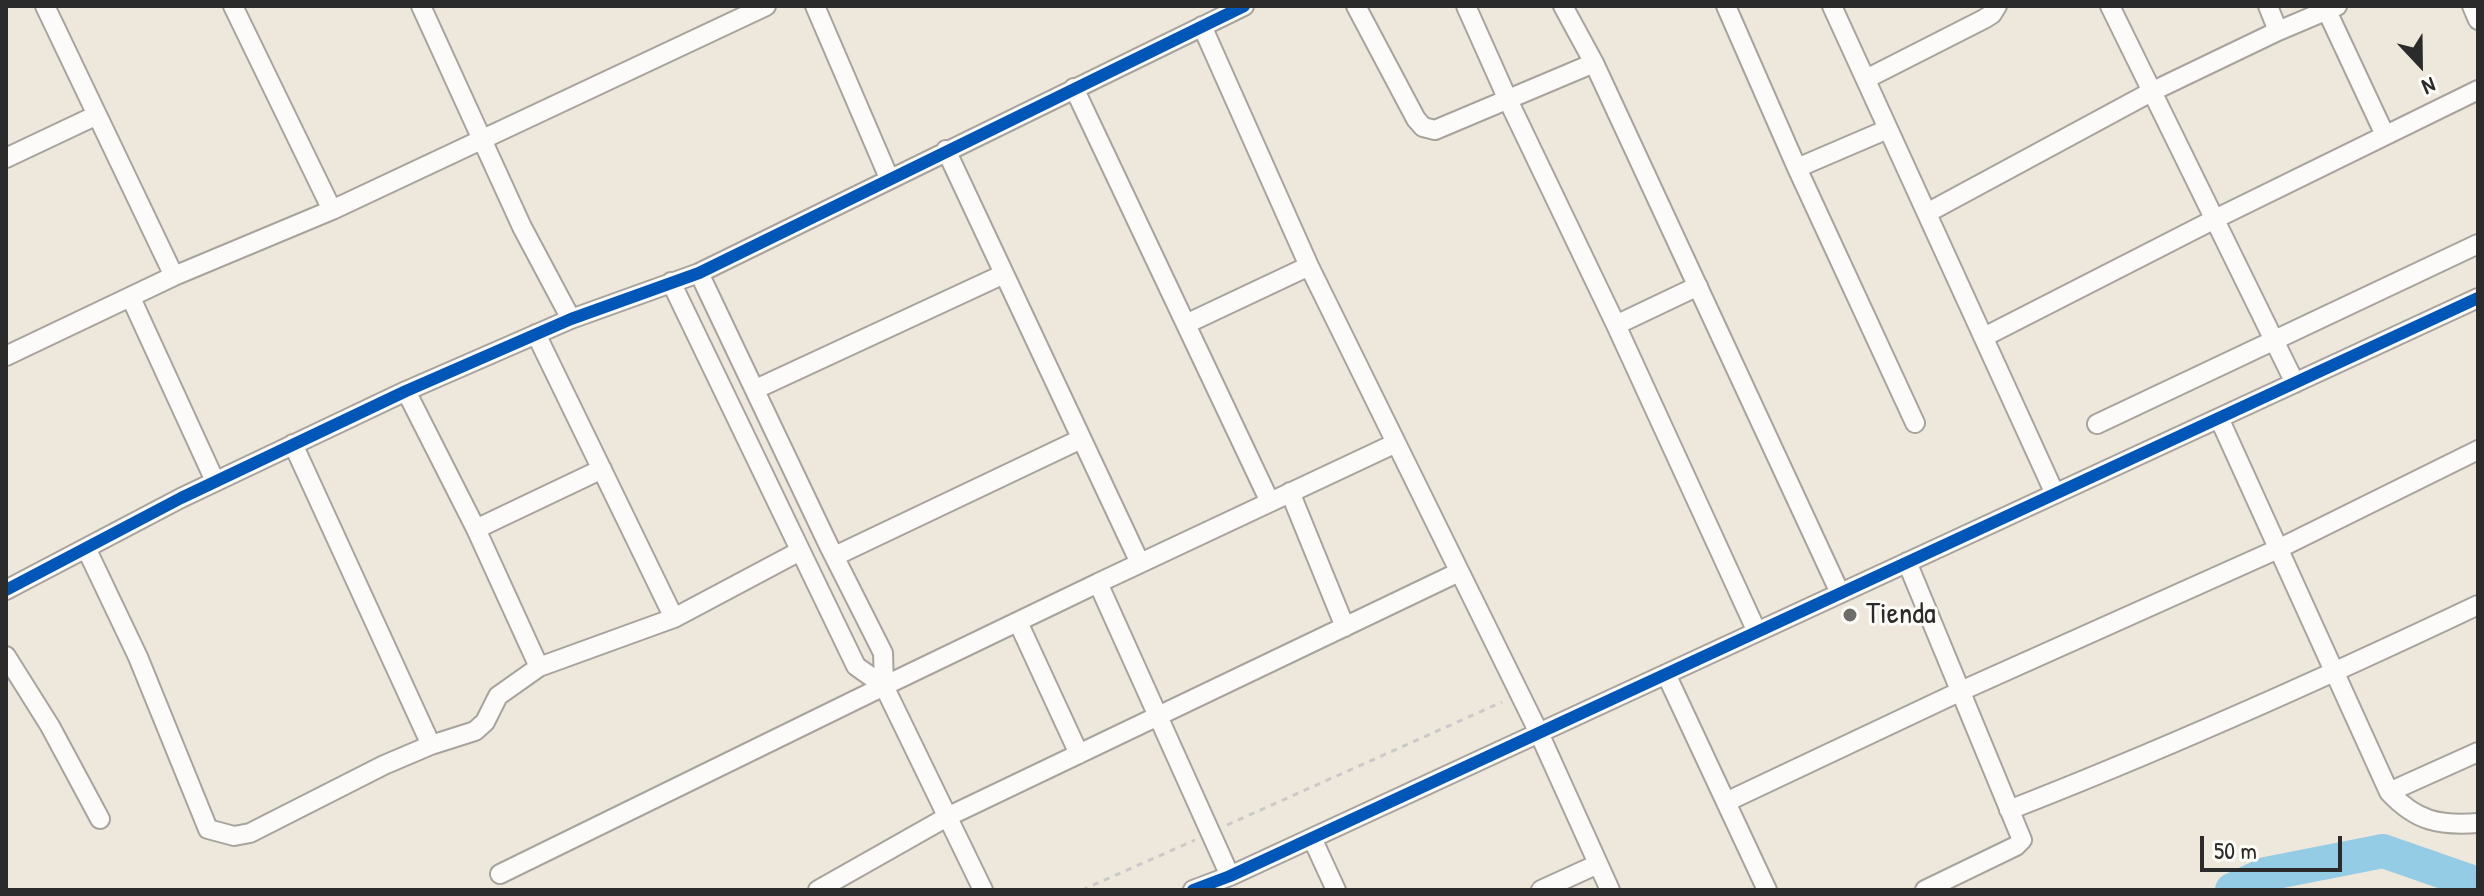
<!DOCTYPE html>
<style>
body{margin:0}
#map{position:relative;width:2484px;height:896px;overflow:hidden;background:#eee7dc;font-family:"Patrick Hand",sans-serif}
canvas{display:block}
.frame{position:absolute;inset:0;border:8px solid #2b2b2b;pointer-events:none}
.north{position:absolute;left:2380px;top:24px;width:80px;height:80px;-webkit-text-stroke:6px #fdfcf7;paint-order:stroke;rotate:158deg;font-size:22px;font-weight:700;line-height:32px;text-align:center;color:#2b2b2b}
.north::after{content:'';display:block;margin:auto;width:28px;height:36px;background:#2b2b2b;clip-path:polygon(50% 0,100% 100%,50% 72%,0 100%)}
.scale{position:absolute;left:2200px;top:836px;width:142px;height:36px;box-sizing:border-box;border:4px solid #2b2b2b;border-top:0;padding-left:10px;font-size:24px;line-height:28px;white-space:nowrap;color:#2b2b2b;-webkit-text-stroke:6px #fdfcf7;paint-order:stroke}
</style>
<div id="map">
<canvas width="2484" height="896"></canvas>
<div class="frame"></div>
<div class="north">N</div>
<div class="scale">50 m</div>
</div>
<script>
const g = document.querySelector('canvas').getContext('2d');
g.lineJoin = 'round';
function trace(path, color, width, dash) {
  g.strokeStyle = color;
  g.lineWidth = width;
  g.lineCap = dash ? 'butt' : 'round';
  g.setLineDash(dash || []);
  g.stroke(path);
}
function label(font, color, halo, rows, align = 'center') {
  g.font = font + ' "Patrick Hand",sans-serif';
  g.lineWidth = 6;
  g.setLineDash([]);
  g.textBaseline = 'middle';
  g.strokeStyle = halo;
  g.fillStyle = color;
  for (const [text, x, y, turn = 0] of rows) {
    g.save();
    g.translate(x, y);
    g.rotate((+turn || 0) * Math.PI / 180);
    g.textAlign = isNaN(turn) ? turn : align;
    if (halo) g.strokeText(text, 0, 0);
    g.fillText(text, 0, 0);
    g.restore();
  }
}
trace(new Path2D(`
 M2232,890L2266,874L2383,851L2478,884`), '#94cbe5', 34);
const minor = new Path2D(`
 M45,6L174,276
 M233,6L332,210
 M421,6L522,227L571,319
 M815,6L889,178
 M1356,6L1416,119L1423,127L1435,130L1594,63
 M1466,6L1508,100L1616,325L1757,632
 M1563,6L1594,63L1840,593
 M1726,6L1797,168L1915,423
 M1832,6L2055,494
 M2110,6L2295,383
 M2268,6L2278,31
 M2472,6L2478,20
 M2327,11L2385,135
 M1202,26L1309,266L1539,733L1610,890
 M1866,79L1984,19L1992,14L1997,6
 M1074,88L1270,502
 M946,150L1140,563
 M6,158L97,115
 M1797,168L1888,129
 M1927,213L2151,92L2278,31L2337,6
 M671,282L856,666L884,686L883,653L828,544L699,273
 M131,298L215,481
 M1186,324L1309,266
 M1616,325L1698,286
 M536,334L674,618
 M1984,337L2215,219L2478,90
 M6,356L174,276L332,210L766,6
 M756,389L1004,274
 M406,391L476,529L539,667
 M2219,418L2389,792C2416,821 2439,826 2478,823
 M2097,424L2478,244
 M293,444L431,745
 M1290,492L1345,627
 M476,529L602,469
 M86,548L138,657L208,829L234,836L250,833L384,765L431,745L475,731L485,722L498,696L539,667L674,618L800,551
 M835,556L1081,439
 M1907,562L2022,840L2016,846L1925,890
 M6,590L181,498L406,391L571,319L699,273L1244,6
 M1018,622L1079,754
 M6,656L50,726L100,819
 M1666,674L1767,890
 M2389,792L2478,752
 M1726,802L1961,691L2278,549L2478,450
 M2009,810C2168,748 2324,678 2478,605
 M1312,838L1336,890
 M500,874L884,686
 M1230,876L1098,583L1396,443
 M818,890L947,817L1459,572
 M983,890L884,686L1098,583
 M1193,890L1230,876L2478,298
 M1541,890L1598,864`);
trace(minor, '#a8a49d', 22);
trace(new Path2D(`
 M1227,825L1502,702
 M1082,890L1195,840`), '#cbcac8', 3, [6, 6]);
trace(minor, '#fcfbfa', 18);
trace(new Path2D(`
 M6,590L181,498L406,391L571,319L699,273L1244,6
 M1193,890L1230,876L2478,298`), '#0057b8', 12);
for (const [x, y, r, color] of [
 [1850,615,8,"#6f6d69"]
]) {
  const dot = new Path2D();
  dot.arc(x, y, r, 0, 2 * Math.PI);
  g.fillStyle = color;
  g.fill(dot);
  trace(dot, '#fdfcf7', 3);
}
label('30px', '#2b2b2b', '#fdfcf7', [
 ["Tienda",1866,615]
], 'left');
</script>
